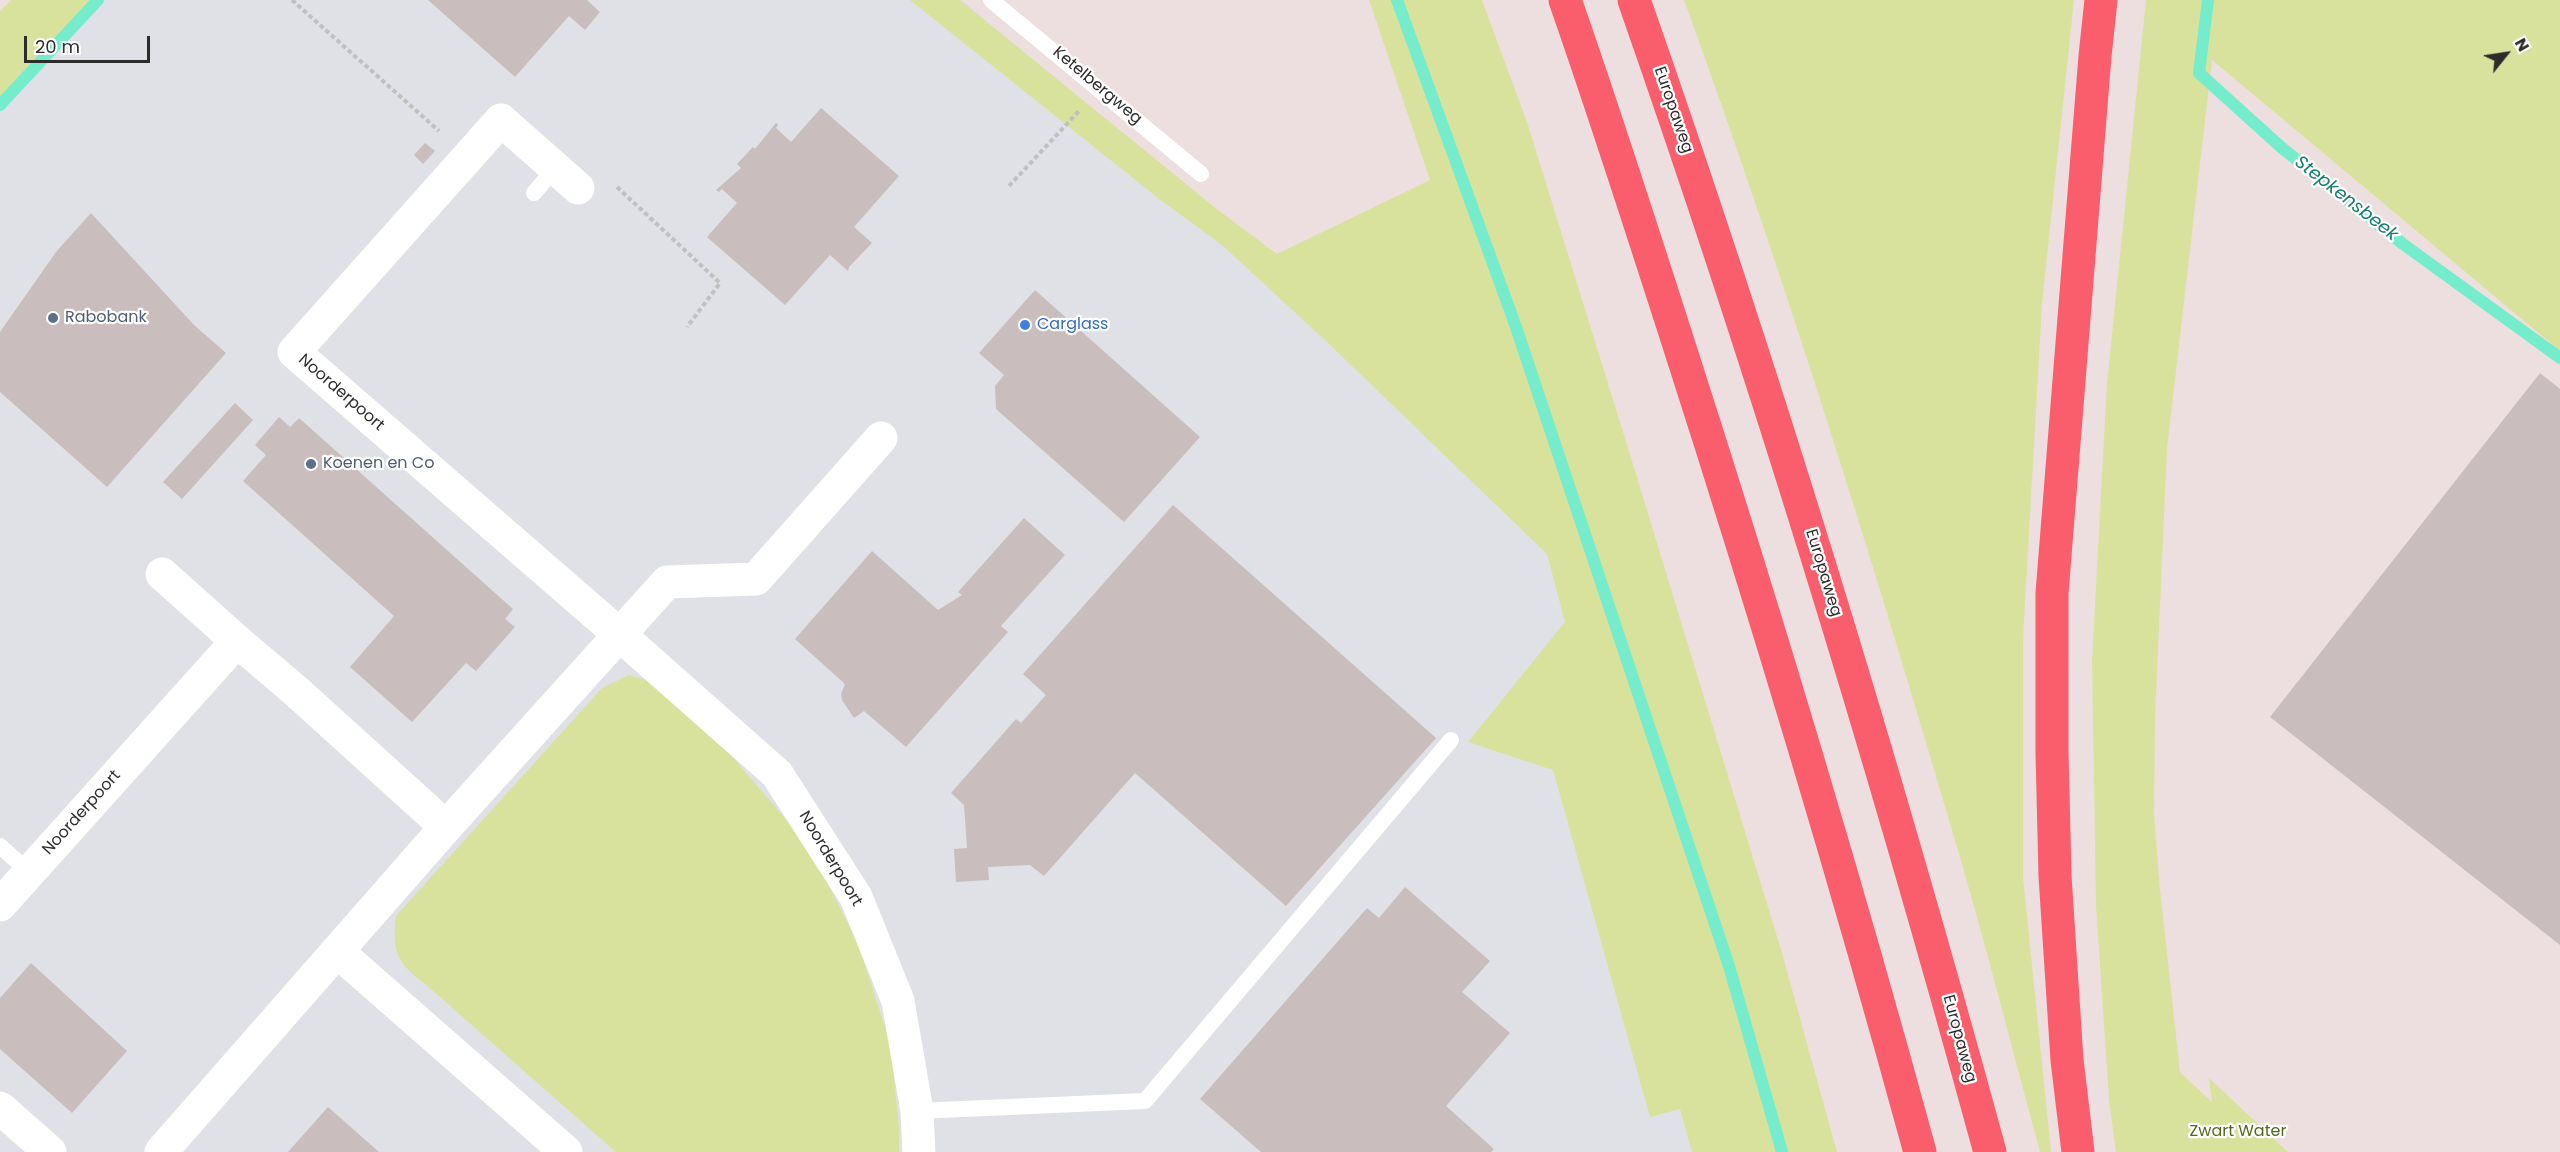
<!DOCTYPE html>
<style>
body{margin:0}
#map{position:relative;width:2560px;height:1152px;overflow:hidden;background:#eddfdf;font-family:Poppins,sans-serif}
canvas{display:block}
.north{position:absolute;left:2476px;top:24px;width:60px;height:60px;-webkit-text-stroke:4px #fff;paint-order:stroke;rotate:60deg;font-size:16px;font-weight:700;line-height:24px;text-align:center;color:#2c2c2c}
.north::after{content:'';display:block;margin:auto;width:21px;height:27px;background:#2c2c2c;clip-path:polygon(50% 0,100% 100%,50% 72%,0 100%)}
.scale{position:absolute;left:24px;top:36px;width:126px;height:27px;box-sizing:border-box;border:3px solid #2c2c2c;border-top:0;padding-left:8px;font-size:18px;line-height:21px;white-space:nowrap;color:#2c2c2c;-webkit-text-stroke:4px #fff;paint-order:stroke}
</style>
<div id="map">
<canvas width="2560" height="1152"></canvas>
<div class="north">N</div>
<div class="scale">20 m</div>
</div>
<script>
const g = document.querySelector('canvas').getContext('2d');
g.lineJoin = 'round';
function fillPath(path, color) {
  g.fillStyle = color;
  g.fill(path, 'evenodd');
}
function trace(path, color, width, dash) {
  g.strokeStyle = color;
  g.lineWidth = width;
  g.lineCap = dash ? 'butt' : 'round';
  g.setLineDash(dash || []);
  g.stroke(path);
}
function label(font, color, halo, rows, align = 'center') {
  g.font = font + ' Poppins,sans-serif';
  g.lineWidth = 4.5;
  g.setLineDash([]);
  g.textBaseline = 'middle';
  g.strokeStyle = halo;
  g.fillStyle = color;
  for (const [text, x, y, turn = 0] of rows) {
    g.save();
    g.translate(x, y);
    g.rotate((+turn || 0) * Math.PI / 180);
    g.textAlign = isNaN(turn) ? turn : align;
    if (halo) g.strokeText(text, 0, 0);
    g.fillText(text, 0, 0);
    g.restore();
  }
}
fillPath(new Path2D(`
 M84,0H962L1555,497L1748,1152H0V96Z`), '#dfe1e6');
fillPath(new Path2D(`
 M11,0H96L42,51L0,97V11Z
 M910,0H960L1218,210L1277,254L1430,180L1369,0H1482L1528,125L1632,461L1782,953L1837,1152H1692L1680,1109L1650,1117L1553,770L1468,742L1565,622L1547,554L1326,341L1222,245L1158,198Z
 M1684,0H2074L2042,304L2023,639V876L2051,1152H2040C2013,1053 1988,953 1959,854C1875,567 1786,281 1684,0Z
 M2146,0H2560V351L2212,60L2167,449L2155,718L2154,814L2160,889L2180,1072L2212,1102L2209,1078L2288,1152H2116L2109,1100L2096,905L2092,660L2107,383Z
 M629,675L655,683L729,753L808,845L858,943L891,1046L899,1127V1152H616L424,983C396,963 392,949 396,916L602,688Z`), '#d9e29d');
trace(new Path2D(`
 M1397,0L1516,327L1729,966L1782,1152
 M2208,0L2199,73L2282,148L2403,244L2560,358
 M0,105L98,0`), '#75eccc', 12);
fillPath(new Path2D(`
 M428,0H587L600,12L585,30L569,16L515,77Z
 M821,108L899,176L854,227L872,243L849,267L848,271L830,255L785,305L707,237L737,203L722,189L719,192L716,190L741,168L737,164L753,147L755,149L776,123L778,125L776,128L791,142Z
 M425,143L435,151L423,164L414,155Z
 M91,213L194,325L226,353L107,487L0,392V332L56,252Z
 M1035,290L1200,437L1124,522L996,409L995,386L1004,375L979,353Z
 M2540,373L2560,389V945L2270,717Z
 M235,403L253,420L182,499L163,482Z
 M279,417L290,427L299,418L513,609L505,619L515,627L476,671L466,663L412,722L350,667L394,616L243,481L266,455L255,445Z
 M1173,505L1436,738L1286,906L1135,773L1044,876L1030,865L988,867L989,880L956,882L954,849L967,848L964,805L951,793L1016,719L1021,723L1046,695L1023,674Z
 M1024,518L1065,555L1001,626L1008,632L906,747L864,711L854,718L842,700L841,694L845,684L795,639L872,551L938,610L962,595L958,592Z
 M1405,887L1490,961L1462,992L1510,1033L1446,1106L1494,1149L1491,1152H1261L1200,1099L1367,908L1379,918Z
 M31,963L127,1051L72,1113L0,1049V998Z
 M328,1107L379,1152H288Z`), '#c9bebd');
trace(new Path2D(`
 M292,0L439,131
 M1009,186L1079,111
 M617,187L720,283L687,327`), '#c0c0c0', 4, [4.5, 3]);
trace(new Path2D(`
 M991,0L1201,174
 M534,193L555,168
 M0,846L29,872
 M917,1111L1145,1101L1451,740`), '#fff', 16);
trace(new Path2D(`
 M578,188L501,120L294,352L620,635L777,774L856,897L898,1001L917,1111L919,1152
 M162,574L237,641
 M0,905L237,641L297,692L446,827
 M338,952L566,1152
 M0,1108L50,1152
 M161,1152L446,827L667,582L756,579L881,438`), '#fff', 33);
trace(new Path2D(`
 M1565,0C1605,114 1642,230 1679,345C1765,612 1846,881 1920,1152
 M1634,0C1767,380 1884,764 1990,1152
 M2078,1152L2067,1060L2055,876L2052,753V593L2095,56L2101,0`), '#fa5d6c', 33);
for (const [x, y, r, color] of [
 [53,318,6,"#5c6f8a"],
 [1025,325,6,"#3f7fe0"],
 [311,464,6,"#5c6f8a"]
]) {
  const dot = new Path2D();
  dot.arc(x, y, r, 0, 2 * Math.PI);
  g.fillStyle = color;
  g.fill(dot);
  trace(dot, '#fff', 2);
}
label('16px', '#2c2c2c', '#fff', [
 ["Ketelbergweg",1097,86,40],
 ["Europaweg",1673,110,71],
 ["Noorderpoort",341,393,41],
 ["Europaweg",1823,573,73],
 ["Noorderpoort",82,813,-48],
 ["Noorderpoort",830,859,59],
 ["Europaweg",1959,1039,75]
]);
label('16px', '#4e5e75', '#fff', [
 ["Rabobank",65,318],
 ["Koenen en Co",323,464]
], 'left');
label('16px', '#366cbe', '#fff', [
 ["Carglass",1037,325]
], 'left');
label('16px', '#54681d', '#fff', [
 ["Zwart Water",2238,1132]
]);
label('italic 18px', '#117f6b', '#fff', [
 ["Stepkensbeek",2346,199,38]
]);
</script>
